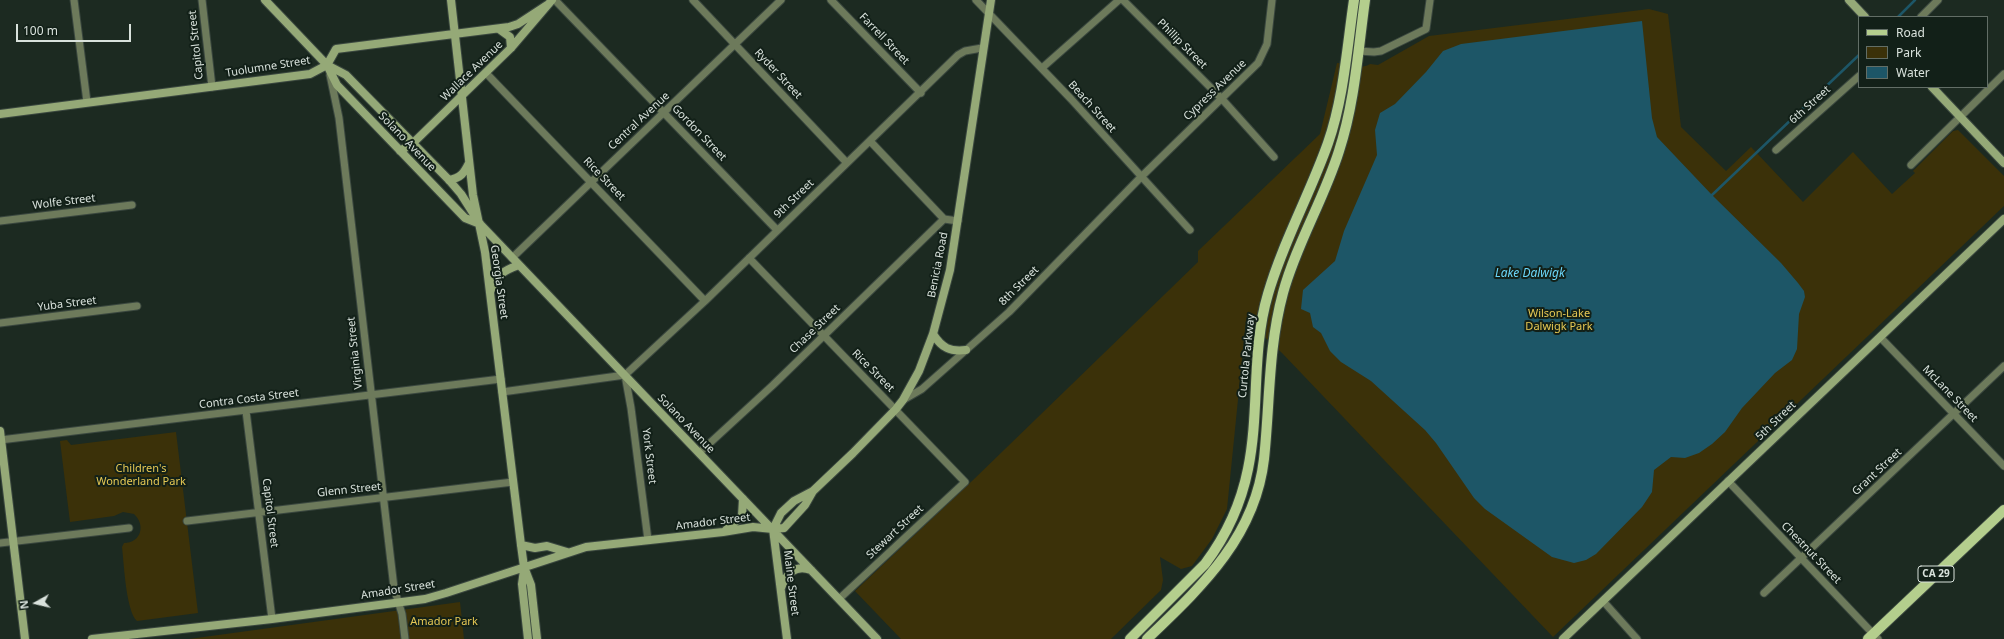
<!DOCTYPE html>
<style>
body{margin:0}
#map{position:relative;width:2004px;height:639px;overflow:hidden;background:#1c2a21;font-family:"Noto Sans",sans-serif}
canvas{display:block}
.legend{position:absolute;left:1858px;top:16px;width:130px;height:72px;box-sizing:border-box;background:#122018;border:1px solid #626e66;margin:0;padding:5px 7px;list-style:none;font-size:12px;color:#d9e2dc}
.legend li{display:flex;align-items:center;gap:8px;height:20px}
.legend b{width:20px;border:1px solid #626e66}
.north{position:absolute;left:16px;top:583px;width:40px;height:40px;-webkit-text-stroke:3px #122018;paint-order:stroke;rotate:262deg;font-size:11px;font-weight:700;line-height:16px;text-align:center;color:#d9e2dc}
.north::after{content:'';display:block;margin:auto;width:14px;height:18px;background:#d9e2dc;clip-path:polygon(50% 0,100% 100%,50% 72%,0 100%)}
.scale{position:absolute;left:16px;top:24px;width:115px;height:18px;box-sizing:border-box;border:2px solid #d9e2dc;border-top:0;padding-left:5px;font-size:12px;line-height:14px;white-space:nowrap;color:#d9e2dc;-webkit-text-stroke:3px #122018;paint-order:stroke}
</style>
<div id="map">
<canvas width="2004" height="639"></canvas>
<ul class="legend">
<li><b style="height:5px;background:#b4ce8d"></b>Road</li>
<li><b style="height:11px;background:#3b3109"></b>Park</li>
<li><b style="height:11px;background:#1d5667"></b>Water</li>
</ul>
<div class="north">N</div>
<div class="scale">100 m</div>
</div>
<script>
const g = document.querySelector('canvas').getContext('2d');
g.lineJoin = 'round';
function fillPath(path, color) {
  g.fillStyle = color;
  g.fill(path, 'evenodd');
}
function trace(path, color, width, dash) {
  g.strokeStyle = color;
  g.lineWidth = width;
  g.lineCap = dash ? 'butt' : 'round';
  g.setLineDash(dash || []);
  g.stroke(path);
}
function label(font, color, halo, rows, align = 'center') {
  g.font = font + ' "Noto Sans",sans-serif';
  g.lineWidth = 4;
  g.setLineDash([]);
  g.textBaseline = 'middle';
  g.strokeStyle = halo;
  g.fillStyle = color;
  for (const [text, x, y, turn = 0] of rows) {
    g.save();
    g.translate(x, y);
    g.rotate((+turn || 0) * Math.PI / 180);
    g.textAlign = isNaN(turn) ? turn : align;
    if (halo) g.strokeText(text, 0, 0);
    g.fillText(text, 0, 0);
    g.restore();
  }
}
fillPath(new Path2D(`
 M1649,9L1668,14L1681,127L1726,171L1751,147L1803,202L1853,152L1892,194L1915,173L1913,171L1953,131L1958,130L2004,176V206L1553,637L1282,353L1246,320L1227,509L1212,539L1192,566L1181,569L1160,557L1163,580L1161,590L1111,639H901L855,591L972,481L1198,262V251L1320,134L1337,63C1346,64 1362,70 1370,64L1378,65L1429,36Z
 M176,432L198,613L137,621C126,611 124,564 122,547L124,543C141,543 146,525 134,514L123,512L114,516L70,522L60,441L67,440L71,445Z
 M460,602L464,639H189Z`), '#3b3109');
fillPath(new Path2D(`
 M1642,21L1652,118L1657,137L1712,195L1781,263L1798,283L1804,291L1805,297L1799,314L1797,349L1792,360L1775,373L1742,408L1725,432L1712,444L1699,453L1685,458L1671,457L1654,470L1652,492L1642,507L1596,554L1586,560L1574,563L1552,557L1485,509L1474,498L1436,443L1425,430L1371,381L1341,362L1330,351L1321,333L1313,327L1310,313L1301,309L1303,290L1335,261L1344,231L1377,155L1375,130L1380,113L1395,104L1426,72L1443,51L1461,44Z`), '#1d5667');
trace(new Path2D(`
 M1898,17L1915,0
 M1712,195L1859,55`), '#1d5667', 2.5);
const street = new Path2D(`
 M74,0L87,102
 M202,0L212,87
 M555,0L777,230
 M693,0L847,163
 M831,0L921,93
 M976,0L1071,99L1190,230
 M1123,0L1222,99L1274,157
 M1921,17L1938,0
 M1358,51L1374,52L1381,51L1426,29L1430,0
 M1042,68L1119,0
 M486,73L705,301
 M330,75L339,118L394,588L402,614L405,639
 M870,141L944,219L958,221
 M1776,150L1859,76
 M1911,165L2004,74
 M0,221L132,205
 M512,258L781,0
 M749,258L965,482L839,599
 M0,323L137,306
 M1880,337L2004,466
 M625,375L705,301L958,55L965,51L982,48
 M625,375L631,408L648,540
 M502,392L625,375
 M903,400L922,389L1009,312L1141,177L1258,63L1267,44L1272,0
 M246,411L272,619
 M0,440L501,379
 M699,453L773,385L944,219
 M1728,481L1878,639
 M187,521L513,482
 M0,543L129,528
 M1764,593L2004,366
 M1603,601L1637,639`);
const secondary = new Path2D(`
 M265,0L327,65L337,85L465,218L480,224
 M451,0L473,195L485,252L521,545L524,567L531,585L537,639
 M1849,0L1865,17
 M499,29L510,37L511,48
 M327,65L346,75L449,180L461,194L480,224L877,639
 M1932,87L2004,163
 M0,114L310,74L327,65L336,49L509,27L518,24L547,5
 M400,151L413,143L511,48L552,0
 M449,180C461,178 464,173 469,163
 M490,292C497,275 502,271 519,265
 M933,334C942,348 950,352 966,350
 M0,431L25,639
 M773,529L781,513L794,501L813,491L853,453L896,409L903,400L919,371L933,334L950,270L991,0
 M773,529L787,639
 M726,530L742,516L743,499
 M521,545L535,548L547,546L567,552
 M524,570L522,584L528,639
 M781,588C786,574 795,564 811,570
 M92,639L272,619L425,599L446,593L586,547L723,532L753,527L773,529L784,528L805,505L813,491
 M1563,639L2004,219`);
const primary = new Path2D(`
 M1130,639L1205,564C1226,536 1241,504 1248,469C1260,411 1251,351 1268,294C1283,242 1310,194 1328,143C1344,97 1347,47 1354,0
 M1147,639C1200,588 1255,538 1264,459C1270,403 1268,348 1283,293C1296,245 1324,199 1339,151C1355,102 1358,50 1365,0
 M1868,639L2004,510`);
trace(street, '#3a473f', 9);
trace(secondary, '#3a473f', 10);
trace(primary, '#3a473f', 12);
trace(street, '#6d7a5b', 7);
trace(secondary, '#95a977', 8);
trace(primary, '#b4ce8d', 10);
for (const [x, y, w] of [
 [1936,574,36]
]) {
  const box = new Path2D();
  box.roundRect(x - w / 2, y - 8, w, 16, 3);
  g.fillStyle = '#122018';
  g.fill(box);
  trace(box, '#d9e2dc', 1);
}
label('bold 10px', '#d9e2dc', null, [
 ["CA 29",1936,574]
]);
label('11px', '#d9e2dc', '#122018', [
 ["Farrell Street",884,39,46],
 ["Phillip Street",1182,44,45],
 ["Capitol Street",196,45,-96],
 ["Tuolumne Street",268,67,-9],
 ["Wallace Avenue",472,71,-44],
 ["Ryder Street",778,74,47],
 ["Cypress Avenue",1215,90,-44],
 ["6th Street",1810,105,-42],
 ["Beach Street",1092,107,48],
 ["Central Avenue",639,121,-43],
 ["Gordon Street",699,133,46],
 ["Solano Avenue",407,142,46],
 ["Rice Street",604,179,46],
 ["9th Street",794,199,-44],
 ["Wolfe Street",64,202,-7],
 ["Benicia Road",938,265,-79],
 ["Georgia Street",499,282,82],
 ["8th Street",1019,286,-45],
 ["Yuba Street",67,304,-7],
 ["Chase Street",815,329,-44],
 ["Virginia Street",355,353,-96],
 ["Curtola Parkway",1247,356,-84],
 ["Rice Street",873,371,45],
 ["McLane Street",1950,394,46],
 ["Contra Costa Street",249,399,-7],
 ["5th Street",1776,421,-44],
 ["Solano Avenue",686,424,46],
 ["York Street",649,456,83],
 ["Grant Street",1877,472,-43],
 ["Glenn Street",349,490,-6],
 ["Capitol Street",270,513,83],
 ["Amador Street",713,522,-7],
 ["Stewart Street",895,532,-43],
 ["Chestnut Street",1811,553,46],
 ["Maine Street",791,583,83],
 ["Amador Street",398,590,-9]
]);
label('11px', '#e6c854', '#122018', [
 ["Wilson-Lake",1559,314],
 ["Dalwigk Park",1559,327],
 ["Children's",141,469],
 ["Wonderland Park",141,482],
 ["Amador Park",444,622]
]);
label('italic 12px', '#6cd7fa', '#122018', [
 ["Lake Dalwigk",1530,274]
]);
</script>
